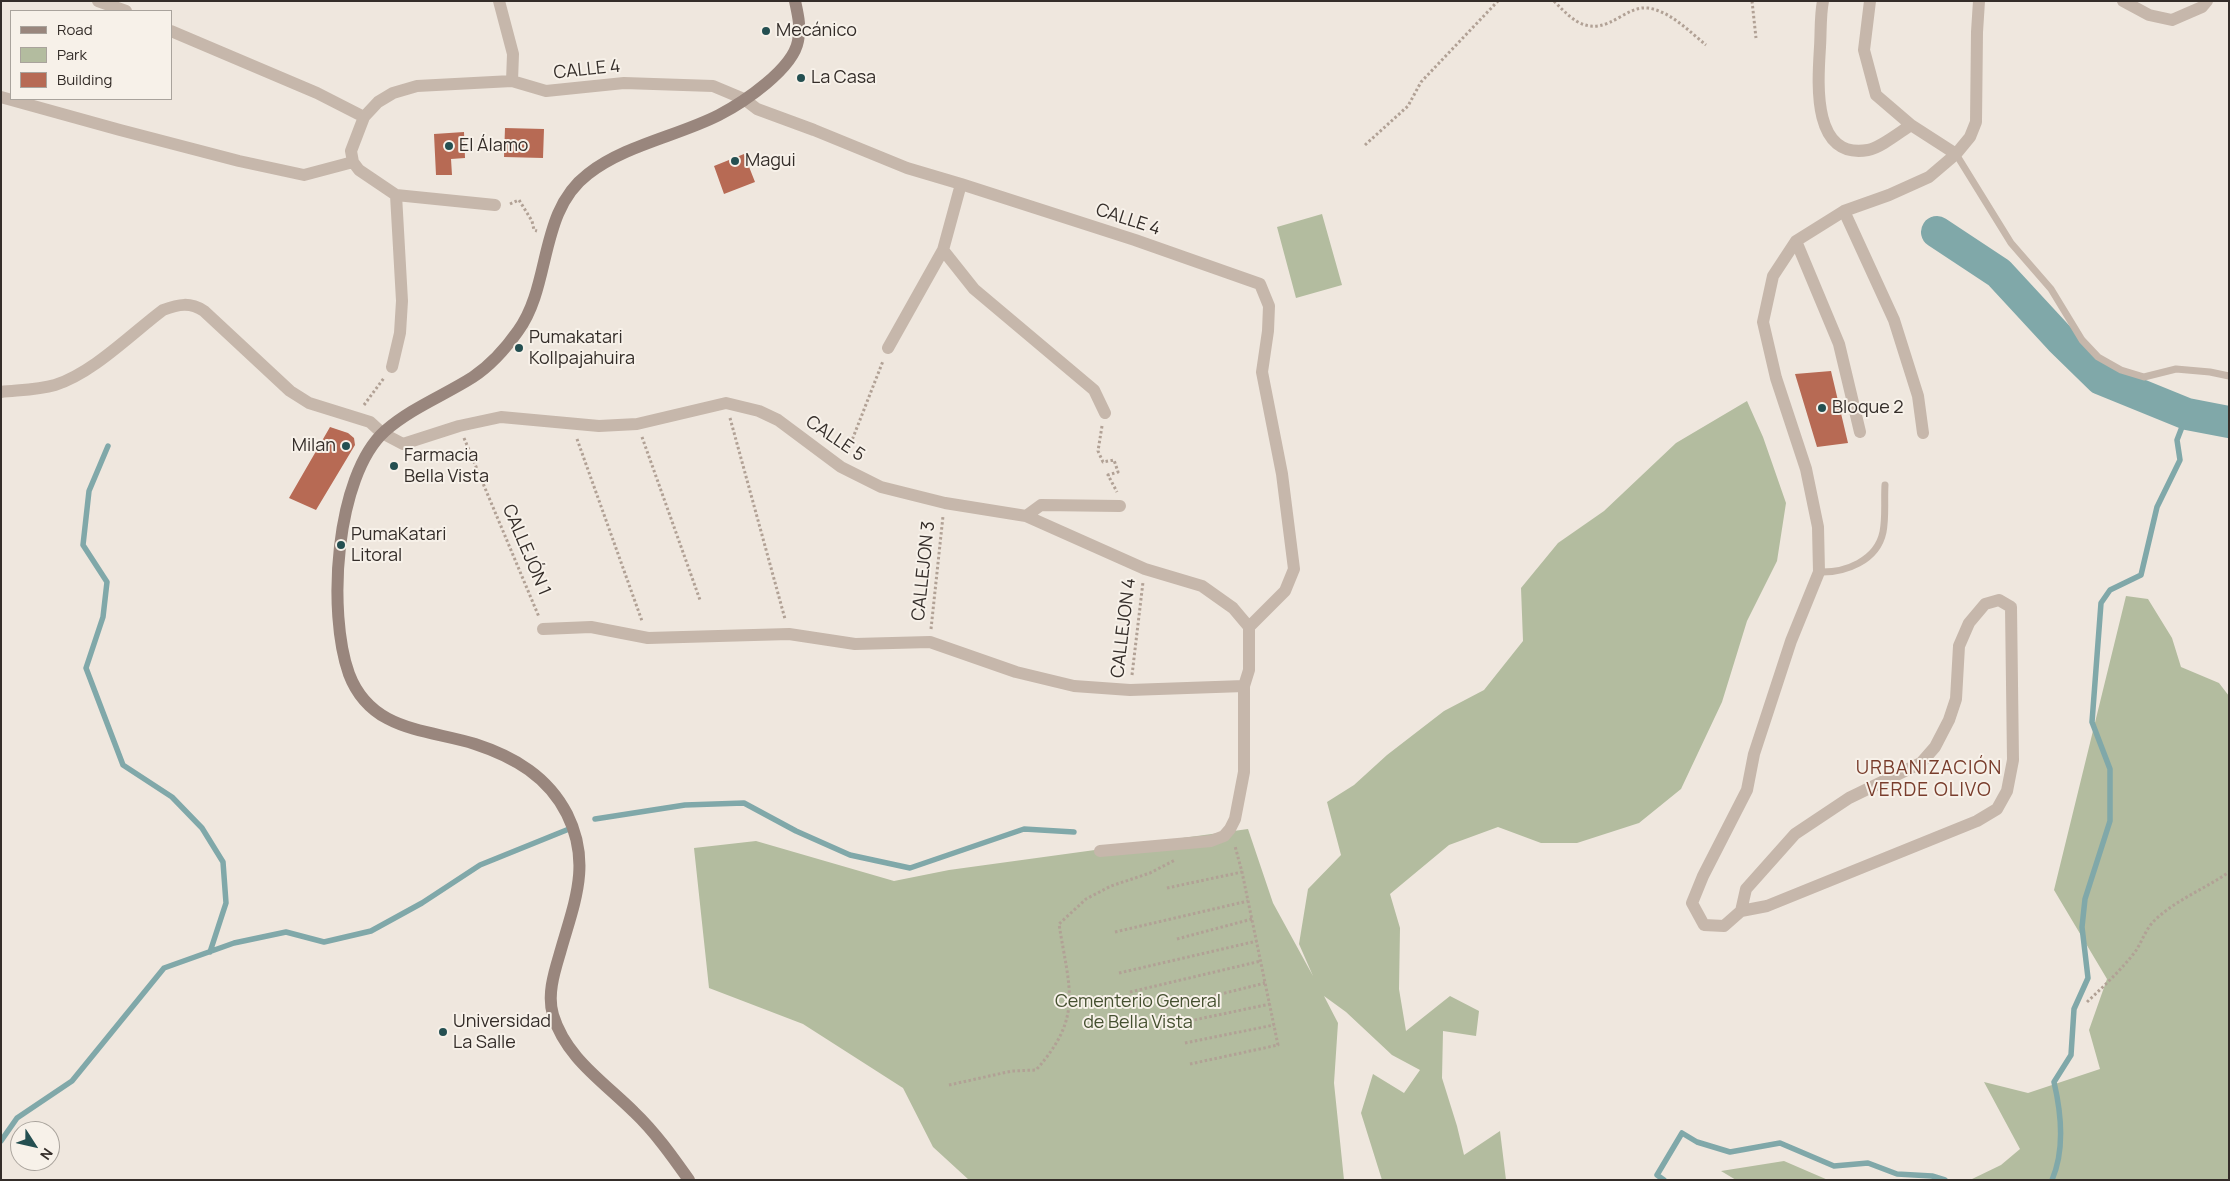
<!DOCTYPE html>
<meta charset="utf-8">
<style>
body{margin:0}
#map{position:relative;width:2230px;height:1181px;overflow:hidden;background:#efe7de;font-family:Manrope,sans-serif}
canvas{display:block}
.frame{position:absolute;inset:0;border:2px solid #342d29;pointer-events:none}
.legend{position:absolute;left:10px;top:10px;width:162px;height:90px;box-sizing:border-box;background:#f7f1e9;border:1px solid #a9a39c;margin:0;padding:6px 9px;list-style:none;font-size:15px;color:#342d29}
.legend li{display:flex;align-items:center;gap:10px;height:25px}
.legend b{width:25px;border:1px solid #a9a39c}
.north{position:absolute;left:10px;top:1121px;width:50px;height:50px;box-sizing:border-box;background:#f7f1e9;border:1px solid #a9a39c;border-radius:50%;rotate:125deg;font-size:14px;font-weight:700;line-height:20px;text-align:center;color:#342d29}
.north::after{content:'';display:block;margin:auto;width:18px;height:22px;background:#244f51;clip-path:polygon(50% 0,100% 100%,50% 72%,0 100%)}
</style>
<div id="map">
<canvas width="2230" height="1181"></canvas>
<div class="frame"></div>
<ul class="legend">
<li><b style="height:6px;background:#99867d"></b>Road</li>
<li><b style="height:14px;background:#b3bc9f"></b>Park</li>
<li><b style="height:14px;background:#b76a54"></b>Building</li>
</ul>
<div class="north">N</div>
</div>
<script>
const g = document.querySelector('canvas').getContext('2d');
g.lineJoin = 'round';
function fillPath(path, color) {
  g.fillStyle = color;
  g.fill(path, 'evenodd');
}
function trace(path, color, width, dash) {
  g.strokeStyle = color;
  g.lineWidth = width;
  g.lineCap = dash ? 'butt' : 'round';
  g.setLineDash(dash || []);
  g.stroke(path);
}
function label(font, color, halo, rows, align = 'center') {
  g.font = font + ' Manrope,sans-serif';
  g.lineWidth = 4;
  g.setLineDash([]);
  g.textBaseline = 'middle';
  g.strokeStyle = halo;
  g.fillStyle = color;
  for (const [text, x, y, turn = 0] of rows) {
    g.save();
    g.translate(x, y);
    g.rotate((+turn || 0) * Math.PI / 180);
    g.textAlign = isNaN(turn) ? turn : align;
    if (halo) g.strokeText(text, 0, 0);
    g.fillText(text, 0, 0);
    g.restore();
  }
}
fillPath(new Path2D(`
 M1322,214L1342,285L1296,298L1277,227Z
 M1747,401L1763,437L1786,503L1777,561L1747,621L1722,702L1681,789L1639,823L1577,843H1541L1498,827L1449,845L1390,894L1400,928L1399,989L1406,1031L1450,996L1479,1011L1476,1036L1443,1031L1442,1078L1457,1126L1464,1155L1500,1131L1506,1180H1382L1361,1113L1373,1074L1404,1093L1420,1070L1392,1055L1346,1012L1324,996L1338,1023L1334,1083L1344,1180H969L933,1147L903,1088L803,1024L709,988L694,848L756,841L894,881L949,870L1248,829L1273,903L1313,976L1299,944L1308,889L1341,855L1327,802L1354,785L1387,755L1444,711L1484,690L1523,641L1521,588L1558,543L1604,511L1676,443Z
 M2126,596L2148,599L2172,638L2181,667L2219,683L2229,696V1180H1970L2001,1165L2020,1149L1984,1082L2028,1093L2100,1069L2089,1030L2107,979L2054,890Z
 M1784,1161L1828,1180H1736L1721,1171Z`), '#b3bc9f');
trace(new Path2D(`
 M108,446L89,491L83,545L107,582L103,617L86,668L123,765L172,797L202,828L223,862L226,903L210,952
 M595,819L685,805L744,803L796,831L850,855L910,868L1024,829L1074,832
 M1,1141L17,1118L72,1081L164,968L234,943L286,932L324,942L371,931L422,903L480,865L569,829
 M1664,1180L1657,1175L1682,1133L1697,1142L1730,1152L1780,1143L1834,1166L1868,1163L1897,1174L1932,1176L1945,1180
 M2052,1180C2065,1150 2061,1112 2054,1082L2071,1055L2074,1009L2088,978L2082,927L2085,899L2110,821V769L2092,722L2101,603L2110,590L2141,575L2157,507L2180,460L2177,440L2187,414`), '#80a8a9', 5.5);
trace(new Path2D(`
 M1937,232L1999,273L2060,339L2101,379L2187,414L2229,422`), '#80a8a9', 32);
fillPath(new Path2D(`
 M505,128L544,129L543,158L504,157Z
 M464,132L465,158L451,159L452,175H436L434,134Z
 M744,154L755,182L724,194L714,166Z
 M1831,371L1848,443L1817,447L1795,374Z
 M330,427L348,433L354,438L355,445L316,510L289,498Z`), '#b76a54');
trace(new Path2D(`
 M1554,1C1575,23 1589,36 1620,17C1629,12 1637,7 1648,8C1670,11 1690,32 1706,45
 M1752,1L1756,38
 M1365,145L1408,106L1421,82L1498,1
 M510,204L519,200L532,221L534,230L537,231
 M364,405L384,378
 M730,418L785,619
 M1102,426L1098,451L1103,462L1114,460L1118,472L1108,475L1117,492
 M642,437L700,600
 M464,438L539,617
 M577,439L642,621
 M847,453L883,361
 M931,629L943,516
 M1132,675L1143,582
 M1167,888L1242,872
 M1115,932L1248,901
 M1177,939L1252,919
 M1119,973L1257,941
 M1130,992L1261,961
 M2087,1002C2104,986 2121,970 2135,952C2142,942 2146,928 2155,920C2177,899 2205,889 2229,872
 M1161,1009L1265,983
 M1175,1024L1270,1004
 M1185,1043L1274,1025
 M1190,1064L1278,1045L1242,872L1235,846
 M949,1085L1012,1071L1036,1070C1084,1016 1069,989 1059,924L1086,899L1111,886L1150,873L1175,860`), '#b1a195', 3, [2.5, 2.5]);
trace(new Path2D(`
 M1956,154L2011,243L2051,289L2082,340L2098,357L2121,370L2144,377L2176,369L2210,372L2229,376
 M1819,572C1845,573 1877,561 1883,532C1886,517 1884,500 1885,485`), '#c6b7ab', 7);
trace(new Path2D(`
 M98,1L126,11
 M499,1L513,54L512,81
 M1823,1C1820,16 1821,32 1820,47C1818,81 1811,160 1868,150C1880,148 1900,132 1911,125
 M1870,1L1864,50L1876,95L1911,125L1956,154
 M2123,1L2149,15L2172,20L2202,7L2207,1
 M171,31L317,93L364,117
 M1,97L120,130L239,161L304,175L353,162
 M495,205L396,195L359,170L353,162L351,151L364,117L378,102L393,93L417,86L512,81L546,91L624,83L713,86L744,99L757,109L814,130L907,168L961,184L1135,240L1260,284L1269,306L1268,331L1262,372L1282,474L1294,569L1285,591L1249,627V670L1244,686V772L1235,819L1230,829L1224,836L1211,841L1100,851
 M1844,211L1894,320L1918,396L1923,433
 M1796,241L1839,344L1860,432
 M943,250L974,289L1094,390L1105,413
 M888,348L943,250L961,184
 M392,367L400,333L402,301L396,195
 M1,392C19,390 38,390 55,385C93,373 131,334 163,310C179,304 190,302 204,311L290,391L309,403L370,422L382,433L403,444L459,426L501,417L599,426L637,424L726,403L759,411L778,420L841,467L881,487L945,503L1026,516L1145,569L1202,586L1233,608L1249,627
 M1026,516L1041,505L1120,506
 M543,629L591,627L648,638L789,634L855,644L930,642L1016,672L1074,686L1130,690L1244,686
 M1741,911L1746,889L1795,834L1849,798L1921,763L1935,747L1949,720L1956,699L1959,646L1969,623L1985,604L1999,600L2011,607L2013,760L2007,791L1997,809L1977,821L1767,906L1741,911L1724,926L1704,925L1692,903L1703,876L1747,790L1754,754L1791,641L1819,572L1818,527L1806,469L1776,378L1763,322L1773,276L1796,241L1844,211L1889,195L1929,177L1956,154L1970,137L1976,122L1977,32L1979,1`), '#c6b7ab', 12);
trace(new Path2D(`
 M689,1180C672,1156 655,1132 634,1112C604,1082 566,1058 553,1015C547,995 554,973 560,953C574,903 592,864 567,814C548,777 515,757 475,744C427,729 371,732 349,674C327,613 335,476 385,431C411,408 445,395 473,377C491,365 506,348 518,331C552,284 538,212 588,174C625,145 678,136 719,115C744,102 793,69 798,41C801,27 798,15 795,1`), '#99867d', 12);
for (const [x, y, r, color] of [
 [766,31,5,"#244f51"],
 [801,78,5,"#244f51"],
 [449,146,5,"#244f51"],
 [735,161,5,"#244f51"],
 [519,348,5,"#244f51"],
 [1822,408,5,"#244f51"],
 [346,446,5,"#244f51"],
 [394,466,5,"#244f51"],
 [341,545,5,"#244f51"],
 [443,1032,5,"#244f51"]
]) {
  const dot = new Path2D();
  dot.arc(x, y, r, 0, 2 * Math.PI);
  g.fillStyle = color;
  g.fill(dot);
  trace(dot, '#f7f1e9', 2);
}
label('18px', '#342d29', '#f7f1e9', [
 ["Mecánico",776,31],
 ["La Casa",811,78],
 ["El Álamo",459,146],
 ["Magui",745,161],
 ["Pumakatari",529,338],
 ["Kollpajahuira",529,359],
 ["Bloque 2",1832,408],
 ["Milan",336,446,"right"],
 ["Farmacia",404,456],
 ["Bella Vista",404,477],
 ["PumaKatari",351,535],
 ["Litoral",351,556],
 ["Universidad",453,1022],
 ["La Salle",453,1043]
], 'left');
label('18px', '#342d29', '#f7f1e9', [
 ["CALLE 4",587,70,-6],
 ["CALLE 4",1128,220,18],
 ["CALLE 5",835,439,34],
 ["CALLEJÓN 1",526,550,67],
 ["CALLEJON 3",924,571,-84],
 ["CALLEJON 4",1124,628,-83]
]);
label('18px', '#455030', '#f7f1e9', [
 ["Cementerio General",1138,1002],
 ["de Bella Vista",1138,1023]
]);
g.letterSpacing = '1px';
label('19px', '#793d2c', '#f7f1e9', [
 ["URBANIZACIÓN",1929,769],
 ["VERDE OLIVO",1929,791]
]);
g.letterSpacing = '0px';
</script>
